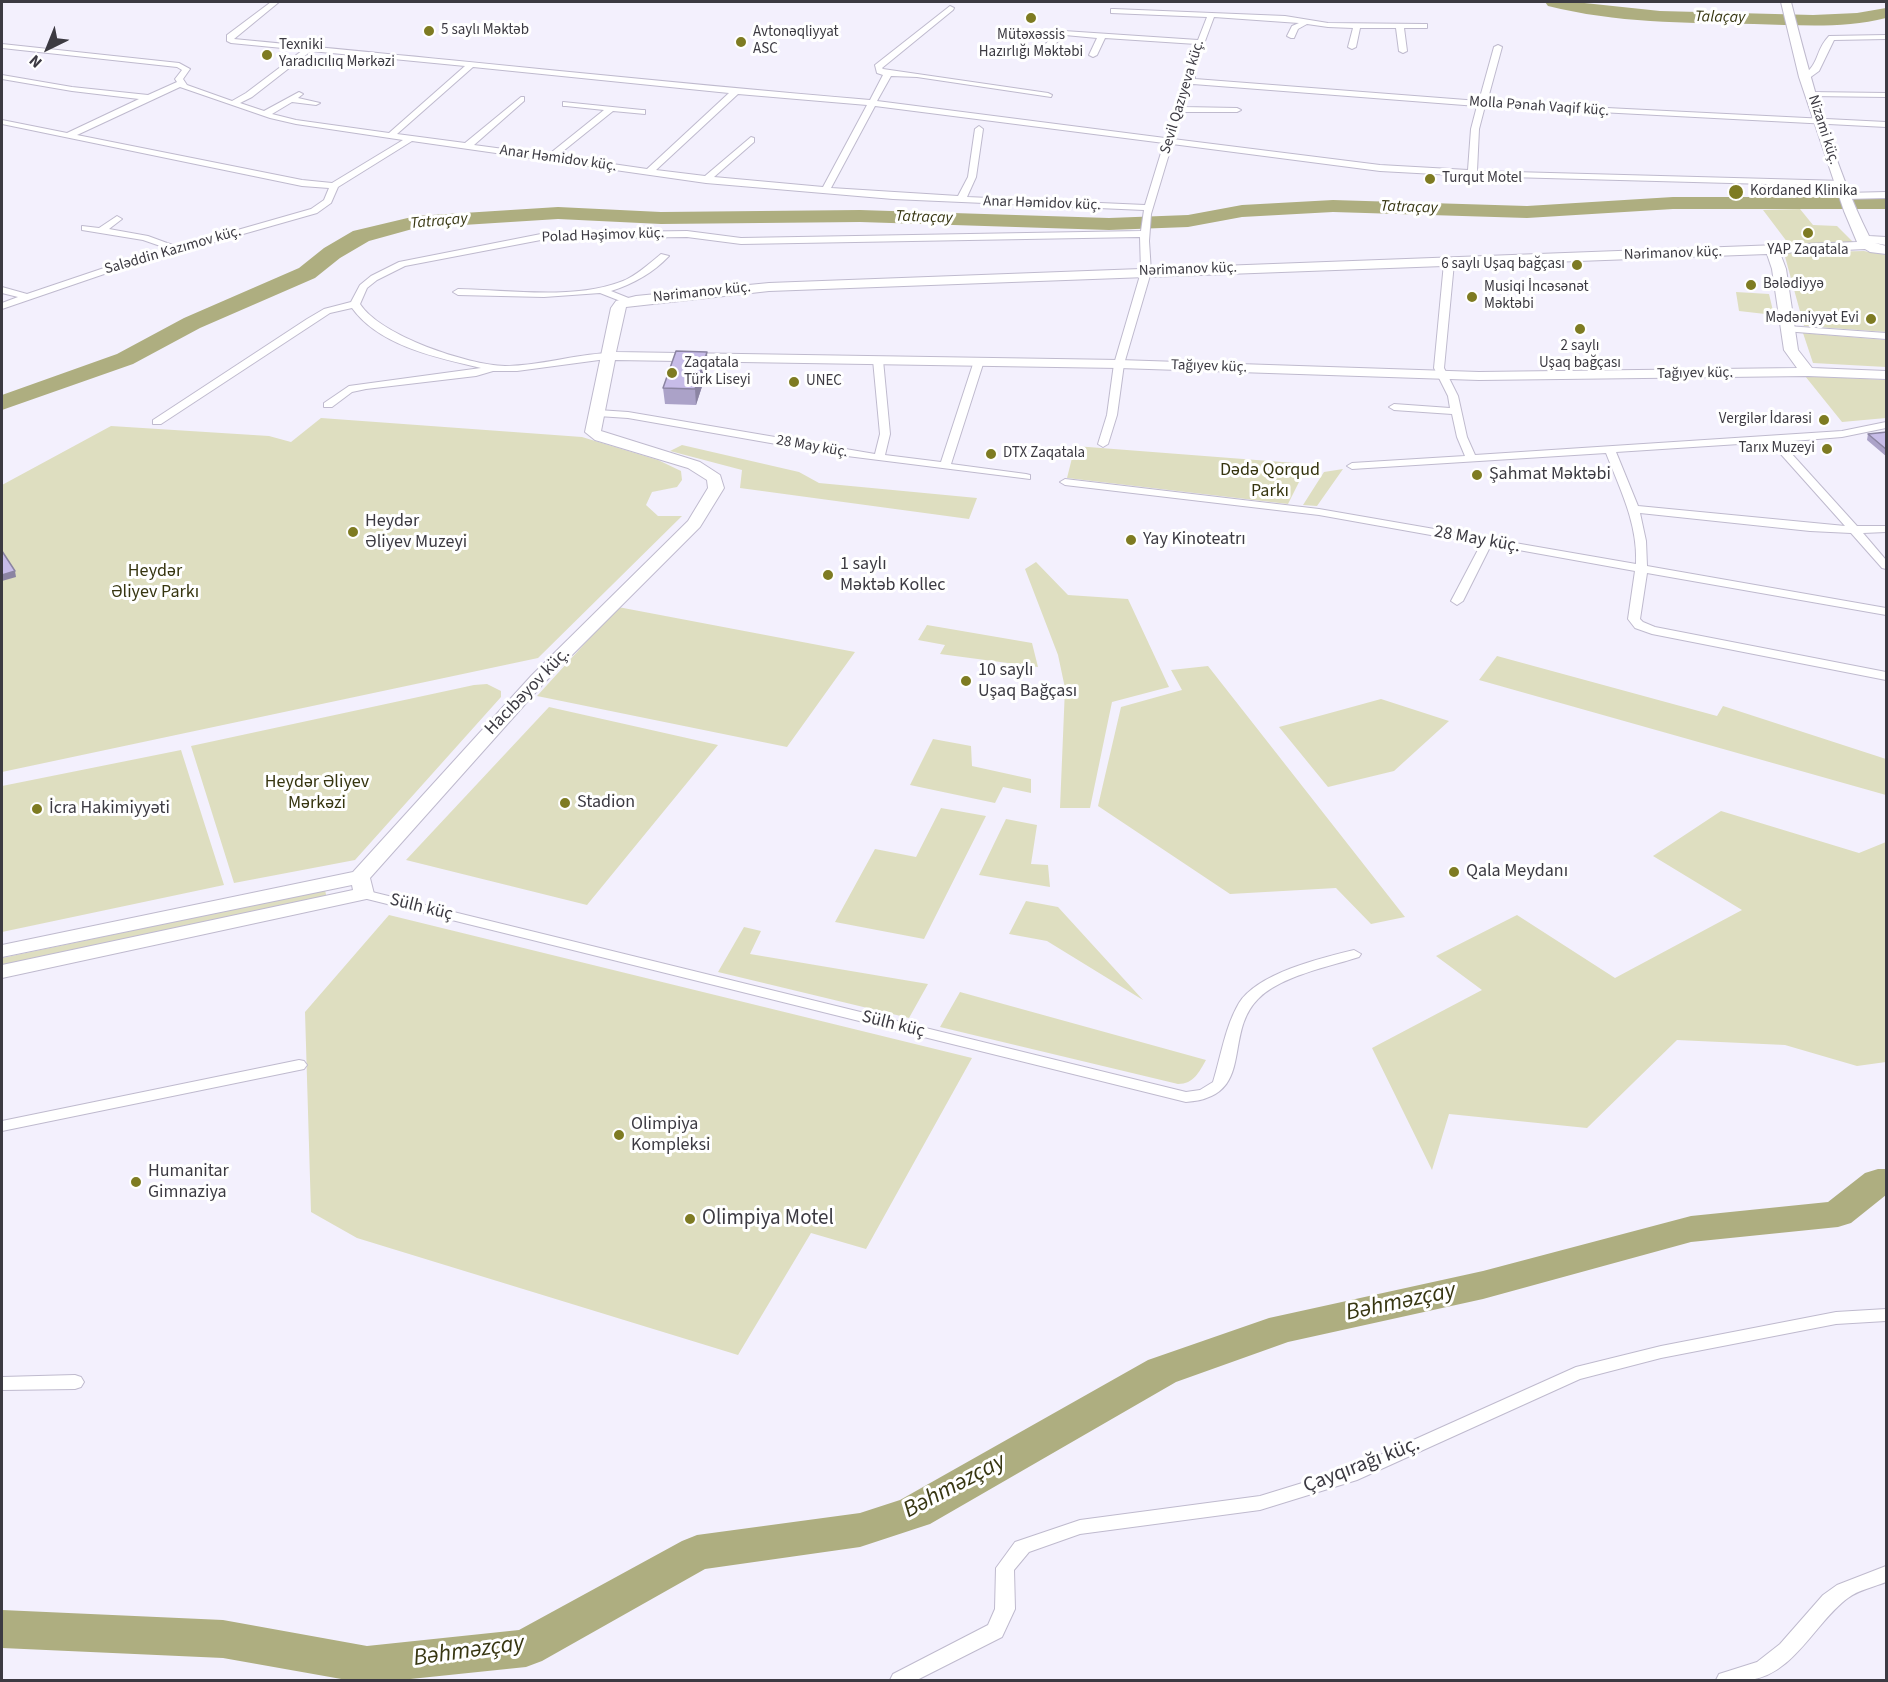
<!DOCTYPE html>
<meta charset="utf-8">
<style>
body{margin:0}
#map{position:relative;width:1888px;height:1682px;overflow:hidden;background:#f3f0fd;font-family:"Source Sans 3",sans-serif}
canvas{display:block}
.frame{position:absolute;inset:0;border:3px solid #3c3a42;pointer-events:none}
.north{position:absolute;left:18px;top:18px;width:60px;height:60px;-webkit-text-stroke:4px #fff;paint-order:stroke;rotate:223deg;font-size:16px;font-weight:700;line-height:24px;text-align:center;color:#3c3a42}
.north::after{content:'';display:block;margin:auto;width:21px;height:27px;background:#3c3a42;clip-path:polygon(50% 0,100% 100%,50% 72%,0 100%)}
</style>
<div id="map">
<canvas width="1888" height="1682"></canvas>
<div class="frame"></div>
<div class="north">N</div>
</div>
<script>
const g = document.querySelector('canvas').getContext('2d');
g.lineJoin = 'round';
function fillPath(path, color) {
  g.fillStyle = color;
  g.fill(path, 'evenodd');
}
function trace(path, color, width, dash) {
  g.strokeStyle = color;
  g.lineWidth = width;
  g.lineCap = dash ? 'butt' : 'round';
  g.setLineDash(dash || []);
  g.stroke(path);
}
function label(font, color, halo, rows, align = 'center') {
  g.font = font + ' "Source Sans 3",sans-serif';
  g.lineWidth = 6;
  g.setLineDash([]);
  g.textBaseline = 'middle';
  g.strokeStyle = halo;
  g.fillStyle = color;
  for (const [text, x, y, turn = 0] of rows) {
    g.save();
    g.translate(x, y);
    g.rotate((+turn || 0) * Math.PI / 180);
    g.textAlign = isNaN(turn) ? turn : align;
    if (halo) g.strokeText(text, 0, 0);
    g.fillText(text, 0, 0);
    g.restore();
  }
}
fillPath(new Path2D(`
 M1800,209L1813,225L1837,226L1853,242L1791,247L1763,210Z
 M1864,251L1886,255V332L1804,326L1784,253Z
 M1736,292L1769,294L1774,315L1739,311Z
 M1803,333L1886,340V367L1813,363Z
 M1805,376L1886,380V418L1842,422Z
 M321,418L582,437L658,460L681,471L682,480L677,487L652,492L646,505L658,516H682L538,658L2,772V485L111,426L269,436L291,442Z
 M682,445L799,472L819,483L977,498L969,519L740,488L742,470L670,451Z
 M1075,446L1308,464L1288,504L1067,478Z
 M1343,469L1317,506L1303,505L1324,472Z
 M1036,562L1068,595L1128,599L1169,687L1112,702L1090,808H1060L1065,688L1058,655L1025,569Z
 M618,607L855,652L787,747L537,696Z
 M927,625L1032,643L1038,667L940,654L945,645L918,640Z
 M1497,656L1717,716L1723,706L1886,759V795L1479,680Z
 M1208,666L1405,917L1371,924L1336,888L1230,894L1098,806L1121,707L1182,690L1171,670Z
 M487,684L501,691V697L355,860L234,883L191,746L474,685Z
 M1381,699L1449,721L1394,771L1328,787L1279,727Z
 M549,707L718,745L587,905L406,860Z
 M933,739L971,746L972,766L1031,779V793L1003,787L995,803L910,785Z
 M181,750L224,885L2,932V786Z
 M941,808L986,816L924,939L835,922L875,849L916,857Z
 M1721,811L1859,853L1886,842V1062L1857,1066L1785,1045L1677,1040L1587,1128L1449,1114L1432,1170L1372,1048L1482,990L1436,956L1517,915L1615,978L1742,910L1653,856Z
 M1006,819L1037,825L1031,864L1048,865L1050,887L979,875Z
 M325,890L327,899L2,966V958Z
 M1026,901L1058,907L1143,1000L1047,941L1009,934Z
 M389,915L972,1058L866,1249L811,1233L738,1355L357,1238L311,1212L305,1012Z
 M744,927L761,931L750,954L928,984L909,1018L718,972Z
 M960,992L1206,1060C1199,1072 1194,1084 1178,1084L940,1027Z`), '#dedec0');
fillPath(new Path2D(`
 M1545,2H1575L1660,11L1813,15L1857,13L1886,8V18C1843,29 1798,25 1754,24C1684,23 1616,23 1548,6Z
 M1673,197H1886V209H1673L1527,218L1333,212L1242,217L1188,227L1109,230L860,222L661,224L558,219L416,228L369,241L340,258L315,278L200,328L133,364L2,410V395L117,354L184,318L299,268L324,248L353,231L416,216L558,207L661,212L860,210L1109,218L1188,215L1242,205L1333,200L1527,206Z
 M1878,1169H1886V1195L1851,1223L1838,1227L1691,1242L1483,1299L1288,1342L1176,1382L930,1524L860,1547L705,1569L542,1661L526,1667L401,1680H347L223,1658L2,1648V1610L223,1620L367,1646L519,1630L682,1541L697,1535L860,1513L900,1500L1148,1360L1269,1318L1483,1271L1691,1216L1828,1202L1865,1173Z`), '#aeae80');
const street = new Path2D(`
 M271,2H279L234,39C446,59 657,82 870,100L883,75L877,73L875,65L950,6L954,8L953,10L882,68L883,69L1048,93L1052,95L1051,97L917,77L891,76L877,101L1165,138L1181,85L1187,80V68L1196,44L1105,38L1097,55L1093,57L1089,55L1097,38L1065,35L1043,55L999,52L995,50L999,48L1039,51L1054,35L1064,31L1198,40L1207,17L1111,13V9H1114L1285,16L1328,23L1424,24H1427V28H1404L1407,51L1403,53L1399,51L1396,28H1360L1356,47L1352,49L1348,47L1353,28L1328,27L1307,24L1298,29L1294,38H1291L1287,36L1292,26L1299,23L1214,17L1195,68V79L1479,101L1494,47L1498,45L1502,47L1487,102L1886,122V127L1485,106L1479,129L1477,171L1844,181L1845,183L1841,186L1472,176L1380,171L1172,144L1151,214L1149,241L1151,272L1124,364L1117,415L1108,444L1103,447L1098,444L1107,415L1114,364L1141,272L1140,237L741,244L687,237L546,239L405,266L377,280L367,288L360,304C381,336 468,365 505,366C540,366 575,354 610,353L615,356L614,358L517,371H493L476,376L366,389L352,392L332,407H324V403L349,386L481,368C438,358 379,346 352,308L330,313L161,424H153V420L307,319L324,309L351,302L360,285L371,276L399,262L546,233L687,231L741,238L1141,231L1144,210L893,199L706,183L412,141L338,187L331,203L317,213L113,271L2,309V303L18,297L2,293V287L27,294L107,267L169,249L143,240L82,230V226L99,228L117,216L122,219L109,229L148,236L178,247L311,209L324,200L329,188L302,186L2,124V120L67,133L139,99L72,91L2,79V75L72,87L148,95L177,82L175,79L182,70L177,67L2,48V44L179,63L190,69L183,79L187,85L232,101L246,93L303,50L231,43L227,41V35ZM311,51L465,66L389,133L296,120L272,114L292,102L316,105L320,103L298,98L303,94L299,92L264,111L240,103L252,97ZM473,67L729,93L647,169L557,156L613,111L645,114V110H642L563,102V106H566L604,110L548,155L474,145L524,101V97H521L465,143L397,134ZM1193,84L1477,106L1471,129L1468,170L1380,165L1173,139L1181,112H1237L1241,110L1237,108L1183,107L1189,86ZM180,87L270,118L296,124L403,140L332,183L302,180L77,135ZM738,94L867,105L823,187L714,177L754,142V138L751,137L705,176L656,170ZM875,106L1164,143L1145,205L967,197L976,177L983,129L979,126L975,129L968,177L958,196L831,188Z
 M1886,35V39L1834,40L1819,71L1808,79L1801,77C1821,63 1814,52 1829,36Z
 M1808,92L1886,93V97L1811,96L1807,94Z
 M1886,192V198L1845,199L1841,196L1845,193Z
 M661,254L669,256C653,273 633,284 611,291L631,299V303L628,304L600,293L544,297L458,295L453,292L458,289C508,290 576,300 623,281C637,275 649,264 661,254Z
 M1449,260L1454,263L1444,368L1458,396L1467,437L1475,455L1842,431L1886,422V428L1842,437L1781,442L1857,526H1886V532L1863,533L1886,560V569L1882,568L1851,533L1810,531L1640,513L1646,541L1647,566L1886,608V615L1647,573L1640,619L1643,622L1655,627L1886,672V680L1652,634L1635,628L1628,619L1635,571L1491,545L1463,601L1457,605L1451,601L1481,544L1319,515L1065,485L1060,482L1065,479L1319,509L1636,564C1638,524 1620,489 1606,453L1352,469L1347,466L1352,463L1465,456L1457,437L1452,414L1394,410L1389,407L1394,404L1450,408L1448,396L1434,368L1444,263ZM1770,442L1845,526L1638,506L1616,452Z
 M1787,326L1886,333V339L1784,331V327Z
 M878,357L883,360L890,434L885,455L941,462L974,361L979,358L984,361L951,464L1026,474L1030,475V479L839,455L628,418L598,416L593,413L598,410L628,412L875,454L880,434L873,360Z
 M364,890L1186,1092L1200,1090L1213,1082C1221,1056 1225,1027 1239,1003C1258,973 1321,958 1354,950L1361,954L1359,957C1329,967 1280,976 1258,999C1222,1035 1257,1097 1186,1102L359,897L357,894Z
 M299,1060L304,1061L307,1065L304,1069L2,1131V1121Z
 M1886,1309V1321L1836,1324L1661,1358L1580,1379L1357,1480L1260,1510L1080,1534L1029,1552L1014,1570L1015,1609L1002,1637L917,1680H890L893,1674L988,1625L995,1609L996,1568L1015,1542L1080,1520L1260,1496L1351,1468L1576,1367L1661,1346L1836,1312Z
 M75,1375L81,1377L84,1382L81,1387L75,1389L2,1390V1377Z
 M1886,1566V1582C1874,1587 1858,1590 1848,1598C1815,1622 1794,1675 1749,1680C1739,1682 1727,1680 1716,1680L1719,1674L1757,1662L1780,1644L1823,1595L1837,1585Z`);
const secondary = new Path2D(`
 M1781,2H1791C1811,80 1833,164 1869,236L1886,237V245L1875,243L1886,246V254L1870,252L1865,249L1780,253L1786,269L1798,350L1812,368L1886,371V379L1808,376L1479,380L1119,368L615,360L601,431L700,462L720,475L724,488L700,527L544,683L370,878L374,894L371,898L2,978V965L353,890L352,885L2,957V945L353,872L532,675L688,521L708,488L707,480L688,468L595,440L585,432L611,308L616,301L636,296L769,283L1857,242L1844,211L1799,77ZM1767,254L1772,269L1784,350L1797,368L1479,372L1119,360L616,352L626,307L769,291Z`);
trace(street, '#bfbace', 2);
trace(secondary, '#bfbace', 2);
fillPath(street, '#fff');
fillPath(secondary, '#fff');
fillPath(new Path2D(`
 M708,368L696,405L665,404L663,388Z
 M1887,432V457L1867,440L1868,434Z`), '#aba2c8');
fillPath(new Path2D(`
 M707,352L708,368L696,405L695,389Z
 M15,571L16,577L2,581V575Z`), '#8b84a2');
const building = new Path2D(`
 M676,351L707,352L695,389L663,388Z
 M1887,432V450L1868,434Z
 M2,551L15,571L2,575Z`);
fillPath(building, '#c7bce8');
trace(building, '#8b84a2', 1.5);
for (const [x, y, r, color] of [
 [1031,18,6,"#7e7b22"],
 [429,31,6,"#7e7b22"],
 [741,42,6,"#7e7b22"],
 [267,55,6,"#7e7b22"],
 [1430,179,6,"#7e7b22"],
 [1736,192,8,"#7e7b22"],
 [1808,233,6,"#7e7b22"],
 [1577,265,6,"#7e7b22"],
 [1751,285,6,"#7e7b22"],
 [1472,297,6,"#7e7b22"],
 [1871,319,6,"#7e7b22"],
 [1580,329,6,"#7e7b22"],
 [672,373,6,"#7e7b22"],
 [794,382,6,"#7e7b22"],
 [1824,420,6,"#7e7b22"],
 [1827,449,6,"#7e7b22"],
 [991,454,6,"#7e7b22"],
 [1477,475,6,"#7e7b22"],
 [353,532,6,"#7e7b22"],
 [1131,540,6,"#7e7b22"],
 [828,575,6,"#7e7b22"],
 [966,681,6,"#7e7b22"],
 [565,803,6,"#7e7b22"],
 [37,809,6,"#7e7b22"],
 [1454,872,6,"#7e7b22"],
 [619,1135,6,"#7e7b22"],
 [136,1182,6,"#7e7b22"],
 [690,1219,6,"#7e7b22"]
]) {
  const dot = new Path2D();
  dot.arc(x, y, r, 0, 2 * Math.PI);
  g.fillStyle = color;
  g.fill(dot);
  trace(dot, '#fff', 2);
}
label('15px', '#3c3a42', '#fff', [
 ["5 saylı Məktəb",441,31],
 ["Avtonəqliyyat",753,33],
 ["ASC",753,50],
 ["Mütəxəssis",1031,36,"center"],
 ["Hazırlığı Məktəbi",1031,53,"center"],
 ["Texniki",279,46],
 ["Yaradıcılıq Mərkəzi",279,63],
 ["Turqut Motel",1442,179],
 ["Kordaned Klinika",1750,192],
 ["YAP Zaqatala",1808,251,"center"],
 ["6 saylı Uşaq bağçası",1565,265,"right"],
 ["Bələdiyyə",1763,285],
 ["Musiqi İncəsənət",1484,288],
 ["Məktəbi",1484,305],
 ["Mədəniyyət Evi",1859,319,"right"],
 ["2 saylı",1580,347,"center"],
 ["Uşaq bağçası",1580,364,"center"],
 ["Zaqatala",684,364],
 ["Türk Liseyi",684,381],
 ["UNEC",806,382],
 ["Vergilər İdarəsi",1812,420,"right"],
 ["Tarıx Muzeyi",1815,449,"right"],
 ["DTX Zaqatala",1003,454]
], 'left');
label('15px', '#3c3a42', '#fff', [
 ["Sevil Qazıyeva küç.",1183,97,-73],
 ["Molla Pənah Vaqif küç.",1539,107,4],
 ["Nizami küç.",1823,130,72],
 ["Anar Həmidov küç.",558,159,8],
 ["Anar Həmidov küç.",1042,204,2],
 ["Polad Həşimov küç.",603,236,-2],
 ["Saləddin Kazımov küç.",173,251,-16],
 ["Nərimanov küç.",1673,254,-2],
 ["Nərimanov küç.",1188,270,-2],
 ["Nərimanov küç.",702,293,-6],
 ["Tağıyev küç.",1209,367,2],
 ["Tağıyev küç.",1695,374,-1],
 ["28 May küç.",812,447,10]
]);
label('italic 16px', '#373611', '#fff', [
 ["Talaçay",1720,18,1],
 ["Tatraçay",1409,208,2],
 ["Tatraçay",924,218,2],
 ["Tatraçay",439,222,-5]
]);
label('18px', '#363510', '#fff', [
 ["Dədə Qorqud",1270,471],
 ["Parkı",1270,492],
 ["Heydər",155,572],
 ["Əliyev Parkı",155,593],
 ["Heydər Əliyev",317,783],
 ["Mərkəzi",317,804]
]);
label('18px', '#3c3a42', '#fff', [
 ["Şahmat Məktəbi",1489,475],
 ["Heydər",365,522],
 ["Əliyev Muzeyi",365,543],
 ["Yay Kinoteatrı",1143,540],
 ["1 saylı",840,565],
 ["Məktəb Kollec",840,586],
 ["10 saylı",978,671],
 ["Uşaq Bağçası",978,692],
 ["Stadion",577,803],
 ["İcra Hakimiyyəti",49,809],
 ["Qala Meydanı",1466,872],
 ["Olimpiya",631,1125],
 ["Kompleksi",631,1146],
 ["Humanitar",148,1172],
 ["Gimnaziya",148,1193]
], 'left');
label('18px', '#3c3a42', '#fff', [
 ["28 May küç.",1477,540,10],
 ["Hacıbəyov küç.",528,692,-46],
 ["Sülh küç",421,908,14],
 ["Sülh küç",893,1025,14]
]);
label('21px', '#3c3a42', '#fff', [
 ["Olimpiya Motel",702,1219]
], 'left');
label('21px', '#3c3a42', '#fff', [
 ["Çayqırağı küç.",1362,1466,-21]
]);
label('italic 24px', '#373611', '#fff', [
 ["Bəhməzçay",1401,1303,-12],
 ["Bəhməzçay",955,1487,-28],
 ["Bəhməzçay",469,1652,-8]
]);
</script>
